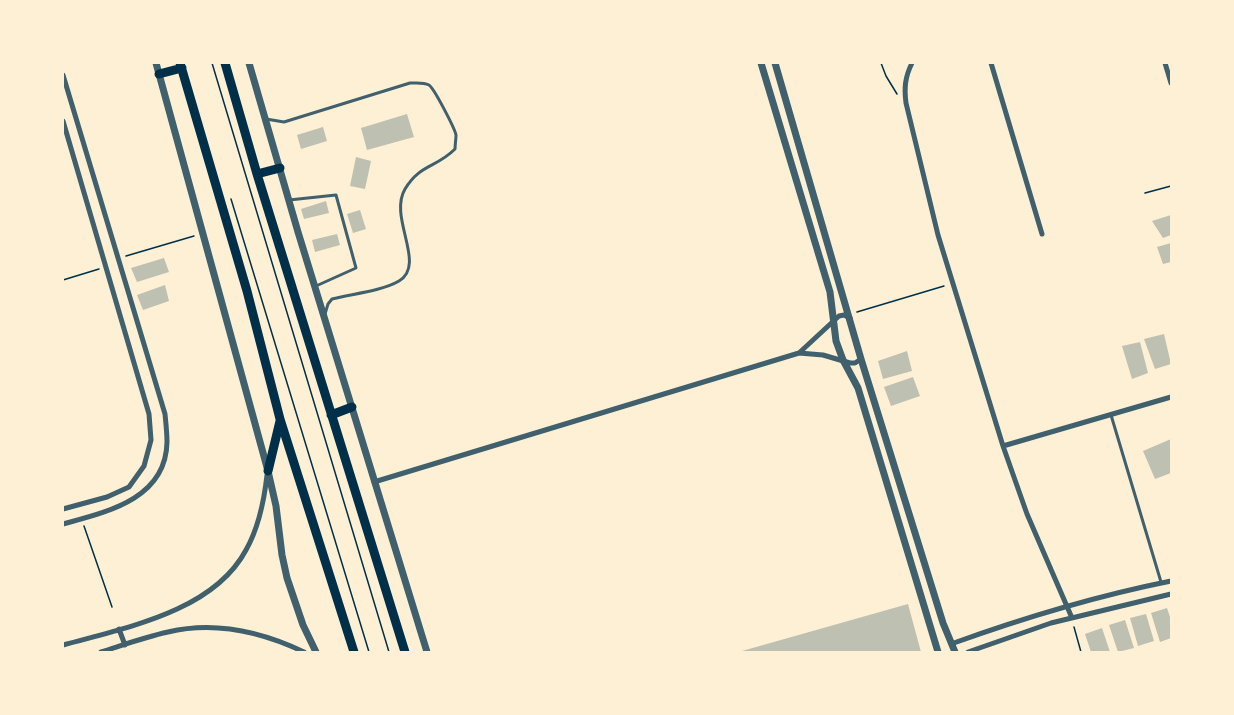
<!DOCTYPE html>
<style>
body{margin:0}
#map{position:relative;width:1234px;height:715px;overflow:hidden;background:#fdf0d5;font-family:"DejaVu Sans",sans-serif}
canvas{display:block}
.frame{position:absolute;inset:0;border:64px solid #fdf0d5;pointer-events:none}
</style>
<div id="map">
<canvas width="1234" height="715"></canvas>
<div class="frame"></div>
</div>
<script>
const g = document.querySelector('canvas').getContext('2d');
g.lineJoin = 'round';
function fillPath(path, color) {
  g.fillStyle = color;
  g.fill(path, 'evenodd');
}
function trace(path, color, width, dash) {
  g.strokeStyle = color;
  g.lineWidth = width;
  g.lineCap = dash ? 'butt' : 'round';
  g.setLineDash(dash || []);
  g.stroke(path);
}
fillPath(new Path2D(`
 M407,114L414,137L367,150L361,128Z
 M323,127L327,141L301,149L297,135Z
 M356,157L371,161L365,189L350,186Z
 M326,201L329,213L304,219L301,209Z
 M360,210L366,229L353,233L347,214Z
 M1171,215V235L1163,238L1152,221Z
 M337,234L340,245L315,252L312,240Z
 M1171,243V262L1163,264L1157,247Z
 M164,258L169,272L137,282L131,268Z
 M165,285L169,301L143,310L137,295Z
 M1164,334L1171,364L1155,369L1144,339Z
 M1140,342L1148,373L1132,379L1122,346Z
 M907,351L912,371L883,379L878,361Z
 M913,377L920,396L891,406L884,387Z
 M1171,439V473L1155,479L1143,451Z
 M908,604L921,652H742V651Z
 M1167,608L1171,620V638L1160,642L1151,613Z
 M1146,614L1154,641L1138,646L1130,618Z
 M1125,620L1134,648L1118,652L1109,625Z
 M1102,628L1110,652H1091L1085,634Z`), '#bec0b2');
trace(new Path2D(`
 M212,63L389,652
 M881,63L886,76L897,94
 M1145,193L1171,186
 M231,199L369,652
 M126,256L194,236
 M63,280L99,269
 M857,312L944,286
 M84,526L112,607
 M1074,627L1081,652`), '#003049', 1.5);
trace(new Path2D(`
 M266,119L284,122L410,83C417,83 423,82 429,85C434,88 455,129 456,135C456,139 455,145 455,149C436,168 420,164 405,189C388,218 427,264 399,281C382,291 351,294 332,299L328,304L325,314
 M289,200L336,195L356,268L316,286
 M1111,415L1161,582`), '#3f606c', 3);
trace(new Path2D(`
 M912,63C905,77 904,88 906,103L938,235L1003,446L1027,514L1072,618
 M991,63L1042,234
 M1165,63L1171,83
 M63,75L165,414C166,424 167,433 167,442C166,499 107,512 63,524
 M63,121L149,414L151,440L144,466L129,487L107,497L63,509
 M799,353L839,316L844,315L850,318
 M1003,446L1171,397
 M374,482L799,353L823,355L850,363H855L861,359
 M119,629L125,645
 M951,644C1023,618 1096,596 1171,581
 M63,645C124,628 213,612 246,550C259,527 264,502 267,475
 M101,652C123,645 145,637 168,632C214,621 262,632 304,652
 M968,652L1051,623L1171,594`), '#3f606c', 5);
trace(new Path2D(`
 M156,63L268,471L276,506L282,555L287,578L303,625L316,652
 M249,63L298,232L427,652
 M761,63L830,292L836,341L843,360L858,388L938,652
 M775,63L861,359L943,623L955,652`), '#3f606c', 7);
trace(new Path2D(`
 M180,63L247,291L280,419L354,652
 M225,63L257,174L405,652
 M159,74L182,68
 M257,174L280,168
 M331,415L352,407
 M268,471L280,421`), '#003049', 9);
</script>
